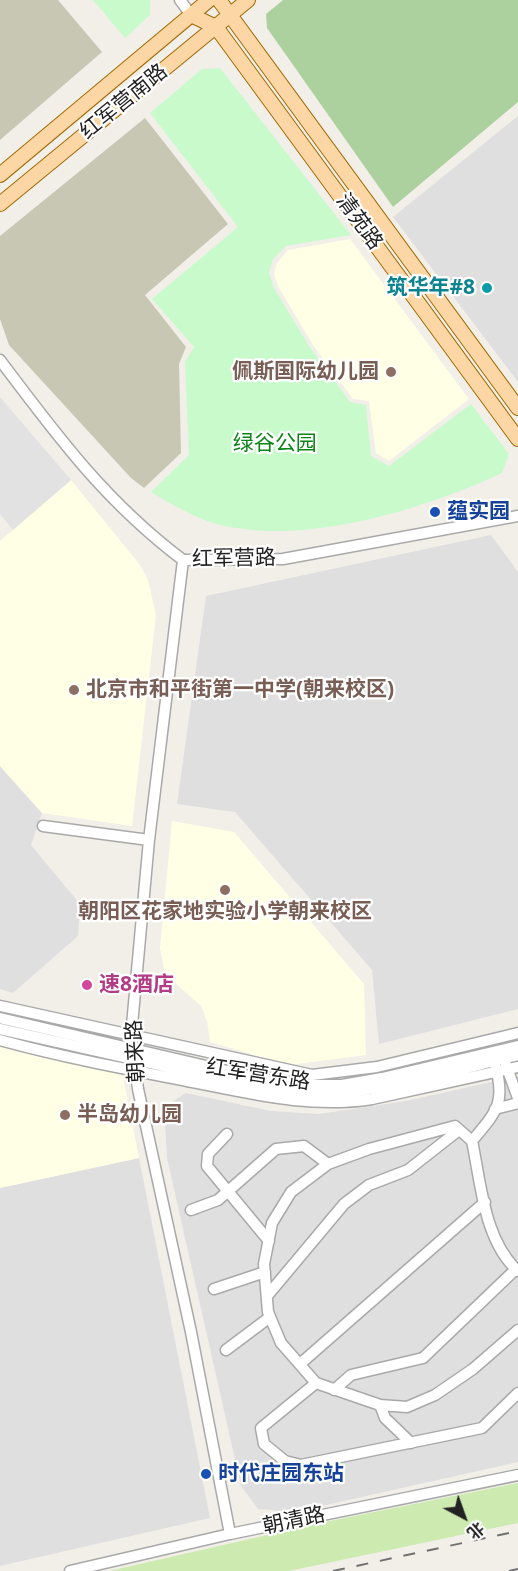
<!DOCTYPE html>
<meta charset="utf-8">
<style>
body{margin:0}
#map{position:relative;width:518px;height:1571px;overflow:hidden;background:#f2efe9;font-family:"Open Sans","Noto Sans SC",sans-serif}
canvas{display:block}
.north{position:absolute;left:434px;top:1487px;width:60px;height:60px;-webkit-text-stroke:4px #fff;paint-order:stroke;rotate:139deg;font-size:16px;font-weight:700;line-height:24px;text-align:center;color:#222}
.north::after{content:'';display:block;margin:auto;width:21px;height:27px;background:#222;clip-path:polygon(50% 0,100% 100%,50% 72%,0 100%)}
</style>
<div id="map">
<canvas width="518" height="1571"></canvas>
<div class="north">北</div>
</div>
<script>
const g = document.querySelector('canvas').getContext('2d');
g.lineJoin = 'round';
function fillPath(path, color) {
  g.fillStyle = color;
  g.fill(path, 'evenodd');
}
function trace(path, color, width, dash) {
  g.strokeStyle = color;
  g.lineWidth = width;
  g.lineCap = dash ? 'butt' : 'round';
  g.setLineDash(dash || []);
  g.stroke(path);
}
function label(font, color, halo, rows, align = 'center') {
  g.font = font + ' "Open Sans","Noto Sans SC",sans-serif';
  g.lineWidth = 4.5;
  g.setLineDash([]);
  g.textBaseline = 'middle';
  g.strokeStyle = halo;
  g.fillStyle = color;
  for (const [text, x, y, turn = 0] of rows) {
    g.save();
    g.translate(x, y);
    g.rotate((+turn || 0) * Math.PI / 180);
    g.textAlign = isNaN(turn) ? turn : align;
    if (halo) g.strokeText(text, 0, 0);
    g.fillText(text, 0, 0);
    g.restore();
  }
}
fillPath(new Path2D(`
 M518,116V382L393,217Z
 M491,535L518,572V1009L379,1044L372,970L235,812L177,804L206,596Z
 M0,766L42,813L31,845L80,904L78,936L13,993L0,989Z
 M518,1076V1462L295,1512L258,1509L241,1486L167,1158L164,1107L186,1093L271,1111L319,1114L406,1101Z
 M139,1158L210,1518L0,1566V1188Z`), '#e0dfdf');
fillPath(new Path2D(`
 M350,239L469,399L389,461L376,453L369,401L353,399L313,345L279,288L274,274L277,263L288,250Z
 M71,480L140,565L148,580L156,615L132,826L42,813L0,766V541Z
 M172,821L234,832L364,984L366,1055L289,1065L210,1042L207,1021L201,1006L165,974L160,948Z
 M2,1042L122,1072L139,1158L0,1188V1048Z`), '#ffffe5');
fillPath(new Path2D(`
 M0,0H58L102,52L0,140Z
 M145,118L228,224L145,295L186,347L179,364L181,453L144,488L131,478L9,345L0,319V236Z`), '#c7c7b4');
fillPath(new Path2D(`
 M518,1483V1523L289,1571H109L320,1523Z`), '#cdebb0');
fillPath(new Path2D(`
 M283,0H518V102L393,207L267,28L266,14Z`), '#add19e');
fillPath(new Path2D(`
 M93,0H150V15L125,38Z
 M220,68L351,235L286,246L273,259L269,273L274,288L309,346L350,402L366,405L371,456L389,466L471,404L509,454L502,473C425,509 303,547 217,524C195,518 171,504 151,492L189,455L185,362L194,347L152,299L238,227L150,113L202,69Z`), '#c8facc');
fillPath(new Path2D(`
 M0,397L71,480L13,530L0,514Z`), '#e2e2e2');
const minor = new Path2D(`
 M180,0L191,15
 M0,360C57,436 106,502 183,560L283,559L518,516
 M183,560L149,840L131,1036L138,1089L191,1332L230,1534
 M43,826L149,840
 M0,1006L312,1075L377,1067L518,1033
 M0,1018L262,1079L307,1085H342L382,1078L518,1046
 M0,1029L261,1088C276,1090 291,1094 306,1094C378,1095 449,1071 518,1055
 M0,1040C62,1057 125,1069 187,1081C250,1093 309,1109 372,1099L518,1067
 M495,1064C506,1103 497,1111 472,1141C481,1183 484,1241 518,1271
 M506,1065L518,1098
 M495,1109L518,1103
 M227,1134L208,1154L207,1166L269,1241
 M472,1141L455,1126L369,1149L328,1164L291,1192L272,1223L264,1264L268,1312L281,1343L316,1383L380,1405L407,1407L435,1395L473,1369L518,1330
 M191,1210L218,1200L276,1149L304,1146L328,1164
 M214,1289L265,1272
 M267,1296L344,1204L369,1185L408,1170L459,1130
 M226,1350L270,1317
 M300,1364L485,1202
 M316,1383L261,1428L264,1444L285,1461L301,1465L482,1428L518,1393
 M334,1390L351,1375L423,1358L516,1269
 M380,1405L385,1418L411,1443
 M70,1571L230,1534L518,1475`);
const major = new Path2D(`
 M219,0L518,408
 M191,15L216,27L518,439
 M0,175L209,0
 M0,204L248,0`);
trace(minor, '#a9a9a9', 13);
trace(major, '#a06b00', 16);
trace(minor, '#fff', 10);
trace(major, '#fcd6a4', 14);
trace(new Path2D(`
 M333,1571L518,1531
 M509,1571L518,1569`), '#707070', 2, [12, 12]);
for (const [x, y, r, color] of [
 [487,288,6,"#0f9aa8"],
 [391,372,6,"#8d6e63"],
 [435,512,6,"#1a4fb4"],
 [74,690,6,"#8d6e63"],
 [225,890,6,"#8d6e63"],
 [87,985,6,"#d1479c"],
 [65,1115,6,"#8d6e63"],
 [206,1474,6,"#1a4fb4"]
]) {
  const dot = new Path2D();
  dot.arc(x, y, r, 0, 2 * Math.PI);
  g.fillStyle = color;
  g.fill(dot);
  trace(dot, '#fff', 2);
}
label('21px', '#222', '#fff', [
 ["红军营南路",124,102,-39],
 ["清苑路",359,222,54],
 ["红军营路",234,559,-1],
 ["朝来路",136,1051,-93],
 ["红军营东路",258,1075,9],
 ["朝清路",294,1521,-12]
]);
label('bold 21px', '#0d838f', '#fff', [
 ["筑华年#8",475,288]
], 'right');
label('bold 21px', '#785e54', '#fff', [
 ["佩斯国际幼儿园",379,372,"right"],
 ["北京市和平街第一中学(朝来校区)",86,690],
 ["朝阳区花家地实验小学朝来校区",225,912,"center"],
 ["半岛幼儿园",77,1115]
], 'left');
label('21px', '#0c8416', '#fff', [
 ["绿谷公园",275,444]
]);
label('bold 21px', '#164399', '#fff', [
 ["蕴实园",447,512],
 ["时代庄园东站",218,1474]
], 'left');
label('bold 21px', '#b23c85', '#fff', [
 ["速8酒店",99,985]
], 'left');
</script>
